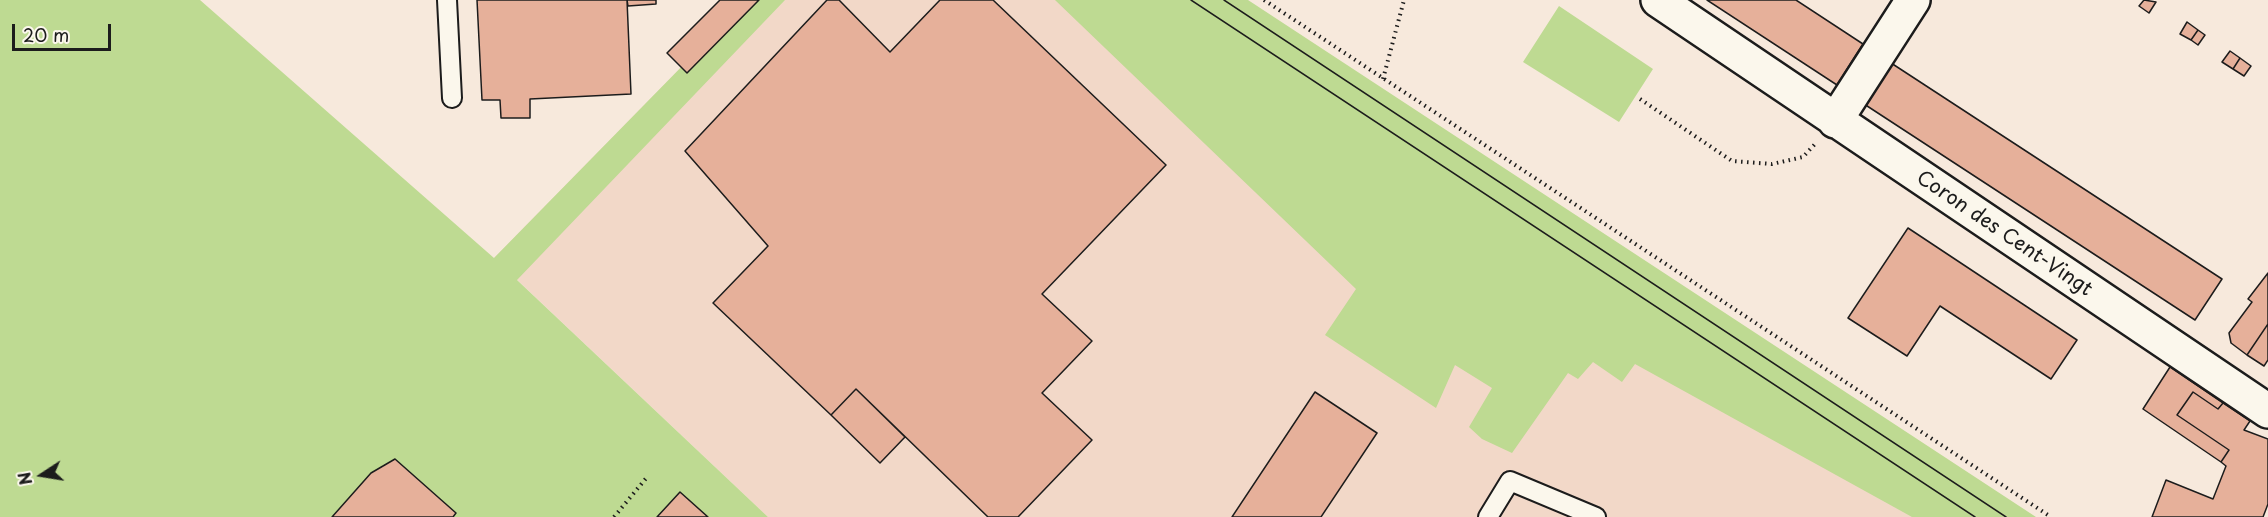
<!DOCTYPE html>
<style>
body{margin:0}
#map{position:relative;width:2268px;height:517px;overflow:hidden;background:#f7e9dc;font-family:"Playpen Sans",sans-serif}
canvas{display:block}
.north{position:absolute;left:12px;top:445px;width:60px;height:60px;-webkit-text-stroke:4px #fbf7ec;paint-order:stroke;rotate:258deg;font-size:16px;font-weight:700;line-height:24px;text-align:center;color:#1c1c1c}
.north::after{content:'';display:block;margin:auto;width:21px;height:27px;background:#1c1c1c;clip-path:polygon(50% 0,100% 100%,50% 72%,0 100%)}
.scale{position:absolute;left:12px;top:24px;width:99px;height:27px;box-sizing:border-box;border:3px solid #1c1c1c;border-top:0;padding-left:8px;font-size:18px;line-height:21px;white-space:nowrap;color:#1c1c1c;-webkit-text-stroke:4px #fbf7ec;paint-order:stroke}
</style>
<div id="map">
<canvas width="2268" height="517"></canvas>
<div class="north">N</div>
<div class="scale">20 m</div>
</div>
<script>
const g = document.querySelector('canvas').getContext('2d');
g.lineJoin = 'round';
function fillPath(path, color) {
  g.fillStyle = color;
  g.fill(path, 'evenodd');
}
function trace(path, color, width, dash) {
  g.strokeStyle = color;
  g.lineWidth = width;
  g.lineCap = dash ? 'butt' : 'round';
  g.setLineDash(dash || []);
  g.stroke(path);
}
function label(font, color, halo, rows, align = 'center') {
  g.font = font + ' "Playpen Sans",sans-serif';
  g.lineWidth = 4.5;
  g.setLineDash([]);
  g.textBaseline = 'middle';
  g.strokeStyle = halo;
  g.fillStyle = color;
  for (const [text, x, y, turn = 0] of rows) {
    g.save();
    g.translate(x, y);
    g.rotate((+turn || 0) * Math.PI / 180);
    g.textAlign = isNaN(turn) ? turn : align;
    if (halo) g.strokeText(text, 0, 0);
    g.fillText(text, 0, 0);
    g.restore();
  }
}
fillPath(new Path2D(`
 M747,0H1164L1934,517H768L494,258Z`), '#f2d8c8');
fillPath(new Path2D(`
 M0,0H200L494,258L747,0H785L517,280L768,517H0Z
 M1055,0H1248L2036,517H1912L1635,364L1622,382L1593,362L1578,379L1568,373L1512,453L1482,439L1469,427L1492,388L1455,365L1436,408L1325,335L1356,289Z
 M1559,6L1653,69L1619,122L1523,62Z`), '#beda92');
const building = new Path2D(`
 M477,0H627L631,94L530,99V118H501L500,100H482Z
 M627,0H656V4L628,6Z
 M720,0H759L687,73L667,53Z
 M827,0H839L890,52L940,0H993L1166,165L1042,294L1092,341L1042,393L1092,440L1018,517H988L856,389L831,415L713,303L768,246L685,151Z
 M1707,0H1796L1863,44L1837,85Z
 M2144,0L2156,2L2149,13L2139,6Z
 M2187,22L2198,30L2191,40L2180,34Z
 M2198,30L2205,35L2198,45L2191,40Z
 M2230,51L2240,58L2233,69L2222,62Z
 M2240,58L2251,66L2244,76L2233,69Z
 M1888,61L2222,279L2195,320L1861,102Z
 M1908,228L2077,340L2051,379L1940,306L1907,356L1848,318Z
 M2268,273V324L2247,355L2231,343L2229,333L2252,302L2248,299Z
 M2268,324V360L2264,366L2247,355Z
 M2170,367L2223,403L2218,409L2193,392L2177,415L2229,450L2221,462L2143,409Z
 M856,389L905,437L880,463L831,415Z
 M1315,392L1377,433L1321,517H1232Z
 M2193,392L2218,409L2223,403L2250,421L2244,430L2268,439V504L2263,517H2152L2166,480L2213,499L2226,466L2221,462L2229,450L2177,415Z
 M395,459L456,513L453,517H332L371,473Z
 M680,492L708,517H657Z`);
fillPath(building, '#e6b09a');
trace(building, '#1c1c1c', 1.5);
const service = new Path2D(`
 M447,0L452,98
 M1488,517L1510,481L1596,517`);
const minor = new Path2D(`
 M1658,0L2268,411
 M1835,121L1913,0`);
trace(service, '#1c1c1c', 22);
trace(minor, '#1c1c1c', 38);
trace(new Path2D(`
 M1264,0L2051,517
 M1383,79L1404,0
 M1640,99L1732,161L1772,164L1803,157L1815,144
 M614,517L648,476`), '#1c1c1c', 4, [1.5, 4.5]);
trace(service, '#fbf7ec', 18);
trace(minor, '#fbf7ec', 33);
trace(new Path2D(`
 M1191,0L1975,517
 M1224,0L2006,517`), '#1c1c1c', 1.5);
label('20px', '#1c1c1c', '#fbf7ec', [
 ["Coron des Cent-Vingt",2004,234,34]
]);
</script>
